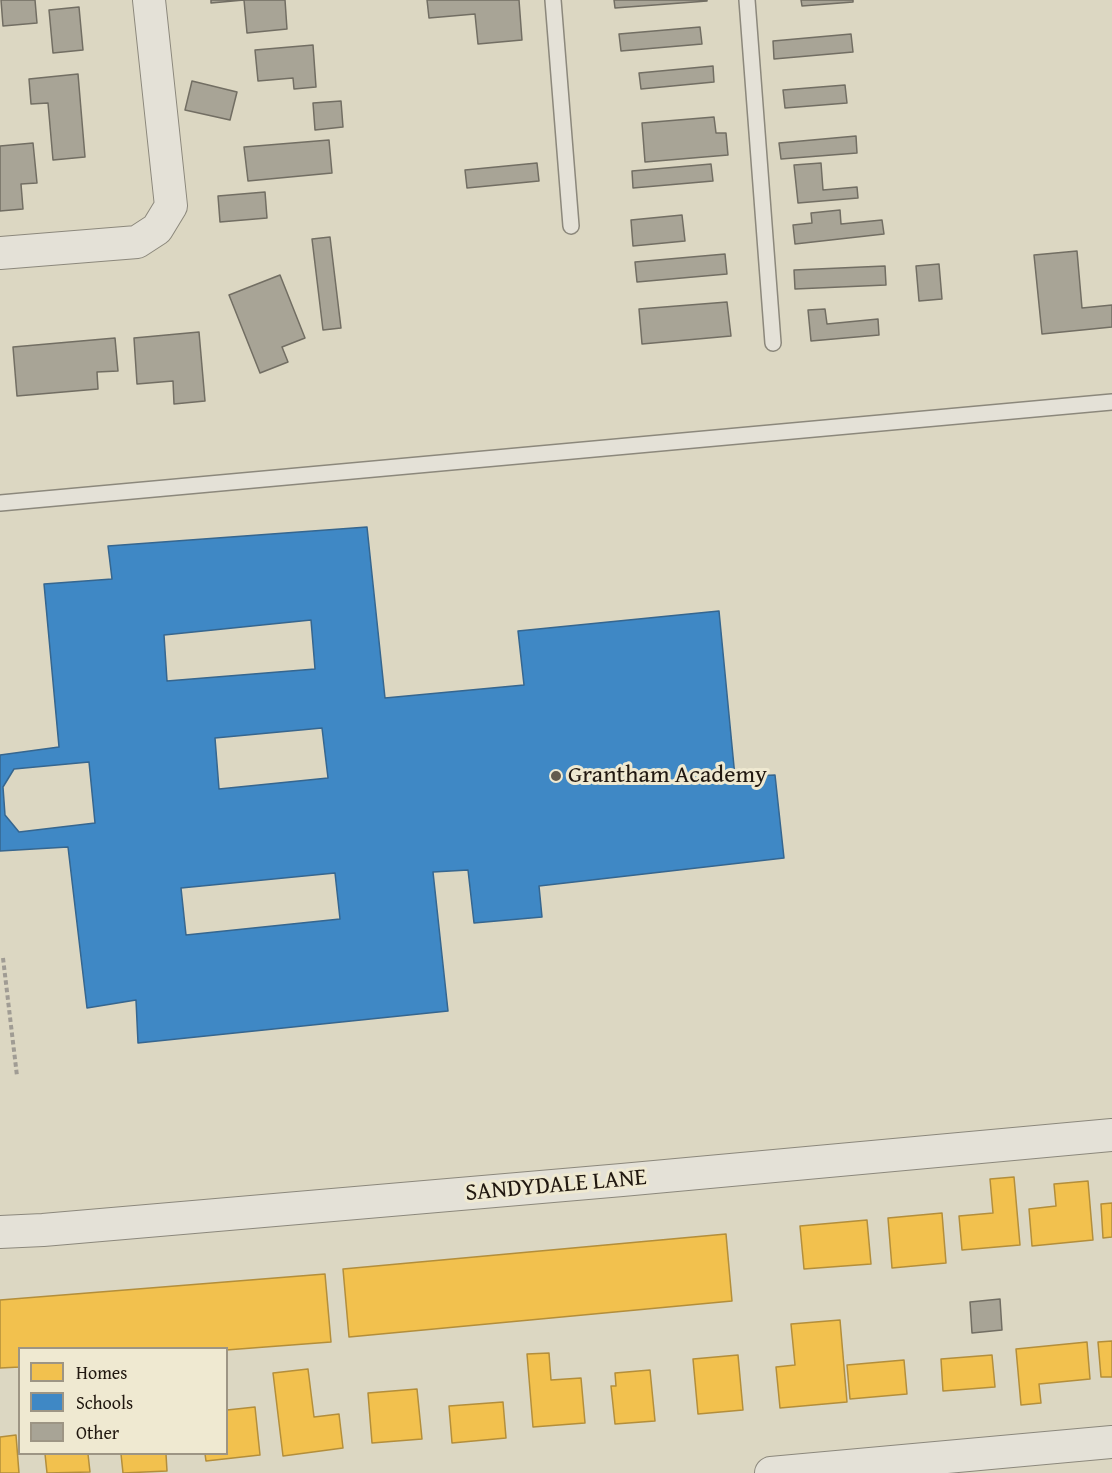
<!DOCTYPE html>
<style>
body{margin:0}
#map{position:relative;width:1112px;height:1473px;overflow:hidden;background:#dcd7c2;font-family:"Gentium Book Plus",serif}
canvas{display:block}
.legend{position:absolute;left:18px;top:1347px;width:210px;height:108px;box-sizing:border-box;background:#efe9d1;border:2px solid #9d9584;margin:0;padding:8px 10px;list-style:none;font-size:18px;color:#211810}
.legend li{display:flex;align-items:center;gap:12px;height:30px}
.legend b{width:30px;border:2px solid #9d9584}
</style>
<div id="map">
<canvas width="1112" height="1473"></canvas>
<ul class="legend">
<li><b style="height:16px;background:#f2c14e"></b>Homes</li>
<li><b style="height:16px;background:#3f88c5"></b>Schools</li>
<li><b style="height:16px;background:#a8a496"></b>Other</li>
</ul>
</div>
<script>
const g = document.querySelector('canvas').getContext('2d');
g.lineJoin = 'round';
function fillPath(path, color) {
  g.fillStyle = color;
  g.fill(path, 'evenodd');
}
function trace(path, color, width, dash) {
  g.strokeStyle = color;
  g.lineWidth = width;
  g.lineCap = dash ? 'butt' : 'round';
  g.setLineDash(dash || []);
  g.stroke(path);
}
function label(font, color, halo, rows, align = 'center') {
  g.font = font + ' "Gentium Book Plus",serif';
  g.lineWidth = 6;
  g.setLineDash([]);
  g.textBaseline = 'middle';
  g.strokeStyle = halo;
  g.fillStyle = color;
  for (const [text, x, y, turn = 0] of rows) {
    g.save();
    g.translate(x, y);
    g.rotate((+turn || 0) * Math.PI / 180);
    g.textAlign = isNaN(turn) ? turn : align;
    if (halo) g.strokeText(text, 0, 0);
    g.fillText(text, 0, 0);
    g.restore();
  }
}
const homes = new Path2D(`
 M1014,1177L1020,1245L962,1250L959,1216L993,1213L990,1179Z
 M1088,1181L1093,1240L1032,1246L1029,1209L1056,1206L1054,1184Z
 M1112,1203V1237L1103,1238L1101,1204Z
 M942,1213L946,1263L892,1268L888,1218Z
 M867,1220L871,1264L804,1269L800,1226Z
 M726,1234L732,1301L349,1337L343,1269Z
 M325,1274L331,1342L226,1350V1348H20V1367L0,1368V1300Z
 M840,1320L847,1402L780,1408L776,1367L795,1365L791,1324Z
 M1112,1341V1377H1101L1098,1342Z
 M1087,1342L1090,1379L1039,1384L1041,1403L1021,1405L1016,1349Z
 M549,1353L551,1380L581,1378L585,1423L533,1427L527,1354Z
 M738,1355L743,1410L698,1414L693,1359Z
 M992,1355L995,1387L943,1391L941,1359Z
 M904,1360L907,1394L850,1399L847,1365Z
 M308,1369L314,1417L339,1414L343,1448L283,1456L273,1373Z
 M650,1370L655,1421L615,1424L611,1386H616L615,1373Z
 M417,1389L422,1439L372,1443L368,1393Z
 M226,1401L227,1410L255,1407L260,1455L206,1461L205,1454H226Z
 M503,1402L506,1438L452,1443L449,1406Z
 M16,1435L19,1473H0V1437Z
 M45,1454H88L90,1472L47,1473Z
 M121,1454H166L167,1471L123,1473Z`);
fillPath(homes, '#f2c14e');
trace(homes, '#b38e3b', 1.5);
const schools = new Path2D(`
 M367,527L385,698L524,685L518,631L719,611L735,777L775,775L784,858L539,886L542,917L474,923L468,870L433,872L448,1011L138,1043L136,1000L87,1008L68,847L0,851V755L59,747L44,584L112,579L108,546ZM311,620L315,669L167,681L164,635ZM322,728L328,778L219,789L215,738ZM89,762L95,823L19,832L5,815L3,787L14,769ZM335,873L340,919L186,935L181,888Z`);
fillPath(schools, '#3f88c5');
trace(schools, '#36668f', 1.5);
const building = new Path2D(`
 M1,0H35L37,23L3,26Z
 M211,0H285L287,29L247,33L244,0L211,3Z
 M427,0H519L522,40L478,44L475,14L429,18Z
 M614,0H707V1L615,8Z
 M801,0H853V2L802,6Z
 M79,7L83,50L53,53L49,10Z
 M700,27L702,44L621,51L619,34Z
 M851,34L853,52L774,59L773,41Z
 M313,45L316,87L294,89L293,78L258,81L255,50Z
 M713,66L714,82L641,89L639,73Z
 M78,74L85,157L53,160L48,103L31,104L29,79Z
 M192,81L237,92L230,120L185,110Z
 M845,85L847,103L785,108L783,90Z
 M341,101L343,127L315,130L313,103Z
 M714,117L716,133H726L728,155L645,162L642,123Z
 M856,136L857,153L781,159L779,143Z
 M329,140L332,173L248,181L244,147Z
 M33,143L37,183L21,184L23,209L0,211V146Z
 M537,163L539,181L467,188L465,170Z
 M821,163L823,190L857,187L858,198L798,203L794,165Z
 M711,164L713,181L633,188L632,171Z
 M265,192L267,218L220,222L218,196Z
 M840,210L841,224L882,220L884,234L795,244L793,225L812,223L811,213Z
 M682,215L685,241L633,246L631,220Z
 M330,237L341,328L323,330L312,239Z
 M1077,251L1082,308L1112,305V327L1042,334L1034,255Z
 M725,254L727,274L637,282L635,262Z
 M939,264L942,299L919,301L916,266Z
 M885,266L886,285L795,289L794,270Z
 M280,275L305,338L282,347L288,362L260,373L229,295Z
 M727,302L731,336L642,344L639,309Z
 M825,309L827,324L878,319L879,335L811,341L808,310Z
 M199,332L205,401L174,404L173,381L137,384L134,338Z
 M115,338L118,371L97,372L98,389L17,396L13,347Z
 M1000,1299L1002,1330L972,1333L970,1302Z`);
fillPath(building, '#a8a496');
trace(building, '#726e63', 1.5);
const service = new Path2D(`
 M553,0L571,226
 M747,0L773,343
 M0,503L1112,402`);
const minor = new Path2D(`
 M0,253L137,242L157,229L171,206L149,0
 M0,1232L43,1230L622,1180L1112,1135
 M771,1473L1112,1442`);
trace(service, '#8c887c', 18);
trace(minor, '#8c887c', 34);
trace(new Path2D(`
 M3,958L17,1076`), '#a09c94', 4, [4.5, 3]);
trace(service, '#e4e1d7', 15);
trace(minor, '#e4e1d7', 32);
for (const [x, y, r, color] of [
 [556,776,6,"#625b4e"]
]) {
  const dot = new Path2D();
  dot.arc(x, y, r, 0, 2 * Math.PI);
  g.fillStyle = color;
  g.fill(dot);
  trace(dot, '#efe9d1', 2);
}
label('24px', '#211810', '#efe9d1', [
 ["Grantham Academy",568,776]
], 'left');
label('24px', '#211810', '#efe9d1', [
 ["SANDYDALE LANE",556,1186,-5]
]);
</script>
